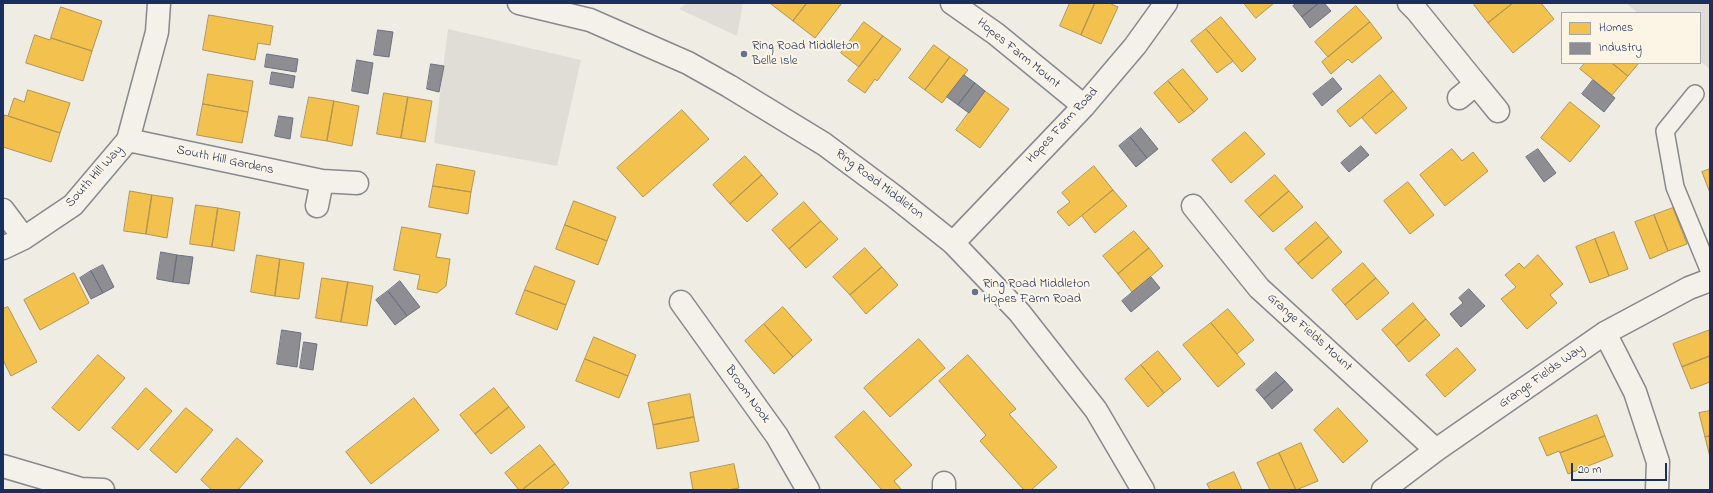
<!DOCTYPE html>
<style>
body{margin:0}
#map{position:relative;width:1713px;height:493px;overflow:hidden;background:#efece4;font-family:"Indie Flower",sans-serif}
canvas{display:block}
.frame{position:absolute;inset:0;border:4px solid #1b2f5e;pointer-events:none}
.legend{position:absolute;left:1561px;top:12px;width:140px;height:52px;box-sizing:border-box;background:#fcf5e5;border:1px solid #a2a6af;margin:0;padding:5px 7px;list-style:none;font-size:12px;color:#1b2f5e}
.legend li{display:flex;align-items:center;gap:8px;height:20px}
.legend b{width:20px;border:1px solid #a2a6af}
.scale{position:absolute;left:1571px;top:463px;width:96px;height:18px;box-sizing:border-box;border:2px solid #1b2f5e;border-top:0;padding-left:5px;font-size:12px;line-height:14px;white-space:nowrap;color:#1b2f5e;-webkit-text-stroke:3px #fcf5e5;paint-order:stroke}
</style>
<div id="map">
<canvas width="1713" height="493"></canvas>
<div class="frame"></div>
<ul class="legend">
<li><b style="height:11px;background:#f2c14e"></b>Homes</li>
<li><b style="height:11px;background:#8d8d92"></b>Industry</li>
</ul>
<div class="scale">20 m</div>
</div>
<script>
const g = document.querySelector('canvas').getContext('2d');
g.lineJoin = 'round';
function fillPath(path, color) {
  g.fillStyle = color;
  g.fill(path, 'evenodd');
}
function trace(path, color, width, dash) {
  g.strokeStyle = color;
  g.lineWidth = width;
  g.lineCap = dash ? 'butt' : 'round';
  g.setLineDash(dash || []);
  g.stroke(path);
}
function label(font, color, halo, rows, align = 'center') {
  g.font = font + ' "Indie Flower",sans-serif';
  g.lineWidth = 4;
  g.setLineDash([]);
  g.textBaseline = 'middle';
  g.strokeStyle = halo;
  g.fillStyle = color;
  for (const [text, x, y, turn = 0] of rows) {
    g.save();
    g.translate(x, y);
    g.rotate((+turn || 0) * Math.PI / 180);
    g.textAlign = isNaN(turn) ? turn : align;
    if (halo) g.strokeText(text, 0, 0);
    g.fillText(text, 0, 0);
    g.restore();
  }
}
fillPath(new Path2D(`
 M687,3H743L737,36L679,9Z
 M1626,3H1710V69L1700,61V13H1638Z
 M448,29L581,60L557,166L434,143Z`), '#e0ddd7');
const homes = new Path2D(`
 M772,3H807L793,21L771,4Z
 M807,3H842L815,38L793,21Z
 M1070,3H1095L1081,35L1060,26Z
 M1095,3H1109L1118,7L1101,44L1081,35Z
 M1244,3H1274L1256,18Z
 M1476,3H1513L1488,23L1474,5Z
 M1513,3H1541L1554,19L1513,53L1488,23Z
 M1356,6L1370,22L1328,57L1315,42Z
 M61,7L102,21L92,51L51,38Z
 M209,15L273,26L270,45L258,43L255,60L203,50Z
 M1221,17L1256,59L1242,72L1206,29Z
 M864,22L883,36L859,67L841,53Z
 M1370,22L1382,38L1352,63L1348,59L1331,74L1322,62Z
 M1206,29L1233,61L1217,73L1191,41Z
 M35,35L50,40L51,38L92,51L83,81L26,63Z
 M883,36L901,49L877,81L875,79L865,93L848,81Z
 M934,45L950,57L925,90L909,78Z
 M950,57L968,70L942,103L925,90Z
 M1585,63H1612L1628,76L1612,95L1580,69Z
 M1612,63H1639L1628,76Z
 M1183,69L1208,99L1194,112L1168,81Z
 M208,74L253,81L248,112L203,104Z
 M1380,75L1393,91L1350,127L1337,111Z
 M1168,81L1194,112L1179,123L1154,93Z
 M28,90L70,103L60,133L8,116L14,98L24,102Z
 M985,91L1009,109L980,148L956,130Z
 M1393,91L1407,108L1376,134L1362,118Z
 M384,93L408,97L401,138L377,134Z
 M309,97L334,101L327,141L301,137Z
 M408,97L432,101L425,142L401,138Z
 M334,101L359,106L352,146L327,141Z
 M1570,102L1600,126L1570,162L1541,138Z
 M203,104L248,112L242,143L197,135Z
 M682,110L709,139L643,197L617,168Z
 M5,115L60,133L51,162L3,147V123Z
 M1245,132L1265,154L1231,183L1212,160Z
 M1452,149L1462,161L1473,152L1488,171L1445,206L1420,175Z
 M745,156L762,175L730,204L713,185Z
 M437,164L475,171L471,192L433,186Z
 M1094,166L1113,190L1069,226L1057,212L1070,202L1062,193Z
 M1710,169V193L1702,172Z
 M762,175L778,194L747,222L730,204Z
 M1275,175L1289,191L1259,217L1245,201Z
 M1408,182L1434,215L1410,234L1384,201Z
 M433,186L471,192L468,214L429,207Z
 M1113,190L1127,206L1095,233L1082,216Z
 M130,191L152,195L146,234L124,231Z
 M1289,191L1303,207L1273,232L1259,217Z
 M152,195L173,198L167,238L146,234Z
 M574,201L616,217L607,241L565,225Z
 M804,202L821,221L789,249L772,230Z
 M196,205L218,208L212,247L190,244Z
 M218,208L240,212L234,251L212,247Z
 M1673,208L1687,244L1668,251L1654,215Z
 M1654,215L1668,251L1650,259L1635,222Z
 M821,221L838,239L806,268L789,249Z
 M1316,222L1329,237L1298,264L1285,249Z
 M565,225L607,241L598,265L556,249Z
 M402,227L441,234L436,257L450,259L446,286L437,293L417,289L420,275L394,270Z
 M1134,231L1149,248L1118,274L1103,256Z
 M1614,232L1628,269L1609,276L1595,239Z
 M1329,237L1342,252L1312,279L1298,264Z
 M1595,239L1609,276L1590,283L1576,247Z
 M865,248L882,267L850,295L833,277Z
 M1149,248L1163,266L1132,292L1118,274Z
 M257,255L280,259L275,296L251,292Z
 M1538,255L1563,284L1550,295L1557,303L1527,329L1501,299L1516,287L1505,275L1519,263L1524,268Z
 M280,259L304,263L299,299L275,296Z
 M1363,263L1376,278L1345,305L1332,290Z
 M535,266L575,281L566,305L525,290Z
 M882,267L898,285L866,314L850,295Z
 M74,273L89,303L40,330L24,300Z
 M322,278L348,282L341,322L316,318Z
 M1376,278L1389,293L1357,320L1345,305Z
 M348,282L373,286L367,326L341,322Z
 M525,290L566,305L557,330L516,314Z
 M1413,303L1426,319L1396,346L1382,330Z
 M8,307L37,362L11,376L3,360V309Z
 M783,307L812,340L793,357L764,324Z
 M1228,309L1254,340L1237,354L1211,323Z
 M1426,319L1440,335L1409,362L1396,346Z
 M1211,323L1245,364L1218,387L1183,345Z
 M764,324L793,357L774,374L745,341Z
 M1710,330V356L1682,367L1673,344Z
 M594,337L636,355L628,376L585,359Z
 M919,339L945,368L890,417L864,388Z
 M1457,348L1476,370L1445,397L1426,375Z
 M1158,351L1181,379L1164,393L1141,365Z
 M98,355L125,378L79,431L52,408Z
 M968,355L1016,409L1009,414L1057,467L1031,490H1024L980,441L986,435L939,381Z
 M1710,356V382L1691,389L1682,367Z
 M585,359L628,376L619,398L576,381Z
 M1141,365L1164,393L1148,407L1125,379Z
 M146,388L172,411L138,450L112,428Z
 M494,388L509,407L475,434L460,415Z
 M690,394L694,417L653,425L648,403Z
 M414,398L439,430L371,484L346,452Z
 M509,407L525,427L491,454L475,434Z
 M186,408L213,430L176,473L150,450Z
 M1338,408L1368,441L1343,463L1314,430Z
 M864,411L912,465L894,481L902,490H882L835,437Z
 M1710,411V436L1705,437L1699,413Z
 M1597,415L1605,436L1560,453L1559,451L1547,456L1539,438Z
 M694,417L699,441L657,449L653,425Z
 M1605,436L1613,456L1568,474L1560,453Z
 M1710,436V457L1705,437Z
 M237,438L263,461L238,490H212L201,480Z
 M1301,443L1318,481L1296,490L1279,453Z
 M540,445L555,464L522,490H519L505,473Z
 M1279,453L1296,490H1270L1257,463Z
 M555,464L569,483L561,490H522Z
 M734,464L739,488L727,490H693L690,473Z
 M1234,472L1242,490H1210L1207,484Z`);
fillPath(homes, '#f2c14e');
trace(homes, '#b29553', 1);
const industry = new Path2D(`
 M1297,3H1319L1302,17L1293,6Z
 M1319,3H1324L1331,11L1310,28L1302,17Z
 M378,30L393,32L389,57L374,55Z
 M267,54L298,59L296,72L265,67Z
 M357,60L373,63L368,94L352,91Z
 M431,64L444,66L439,92L427,89Z
 M272,72L295,76L293,88L270,84Z
 M964,75L975,83L958,105L947,97Z
 M1333,78L1342,89L1322,106L1313,94Z
 M1593,80L1615,98L1604,112L1582,94Z
 M975,83L985,91L969,113L958,105Z
 M279,116L293,118L290,139L275,136Z
 M1141,128L1158,149L1147,158L1130,137Z
 M1130,137L1147,158L1136,167L1119,146Z
 M1361,146L1369,155L1349,172L1341,163Z
 M1538,149L1556,173L1544,182L1526,157Z
 M161,252L177,255L173,282L157,279Z
 M177,255L193,257L189,284L173,282Z
 M103,265L114,287L103,293L91,271Z
 M91,271L103,293L91,299L80,278Z
 M1151,277L1160,288L1131,312L1122,301Z
 M400,281L420,307L407,316L388,291Z
 M1469,289L1485,306L1461,327L1450,314L1463,303L1459,298Z
 M388,291L407,316L395,325L376,300Z
 M282,330L301,333L297,367L277,364Z
 M304,342L317,344L313,370L300,368Z
 M1276,372L1285,381L1264,399L1256,390Z
 M1285,381L1293,390L1272,409L1264,399Z`);
fillPath(industry, '#8d8d92');
trace(industry, '#6b7182', 1);
const service = new Path2D(`
 M1695,94L1665,131L1675,187L1710,272`);
const minor = new Path2D(`
 M952,3L996,34L1084,106
 M1409,3L1417,11L1476,84
 M1459,98L1476,84L1498,111
 M128,140L322,181L357,183
 M317,206L322,181
 M1193,206L1259,288L1436,450
 M3,210L24,238
 M953,243L1084,106L1135,46L1166,3
 M3,248L24,238L73,205L128,140L157,32L159,3
 M681,302L777,436L808,490
 M1605,333L1635,392L1658,462L1657,490
 M3,466L81,489L103,490
 M944,490V483
 M1383,490L1436,450L1605,333L1689,288L1710,280`);
const tertiary = new Path2D(`
 M519,3L590,20L688,63L729,86L824,144L894,196L953,243L1019,312L1096,410L1143,490`);
trace(service, '#86898e', 20);
trace(minor, '#86898e', 25);
trace(tertiary, '#86898e', 25);
trace(service, '#f4f1eb', 17);
trace(minor, '#f4f1eb', 22);
trace(tertiary, '#f4f1eb', 22);
for (const [x, y, r, color] of [
 [744,54,4,"#65718d"],
 [975,292,4,"#65718d"]
]) {
  const dot = new Path2D();
  dot.arc(x, y, r, 0, 2 * Math.PI);
  g.fillStyle = color;
  g.fill(dot);
  trace(dot, '#fcf5e5', 1.5);
}
label('13px', '#1b2f5e', '#fcf5e5', [
 ["Ring Road Middleton",752,47],
 ["Belle Isle",752,62],
 ["Ring Road Middleton",983,285],
 ["Hopes Farm Road",983,300]
], 'left');
label('13px', '#1b2f5e', '#fcf5e5', [
 ["Hopes Farm Mount",1018,54,39],
 ["Hopes Farm Road",1063,126,-47],
 ["South Hill Gardens",225,161,12],
 ["South Hill Way",95,177,-48],
 ["Ring Road Middleton",879,185,37],
 ["Grange Fields Mount",1309,333,42],
 ["Grange Fields Way",1542,377,-35],
 ["Broom Nook",747,395,54]
]);
</script>
